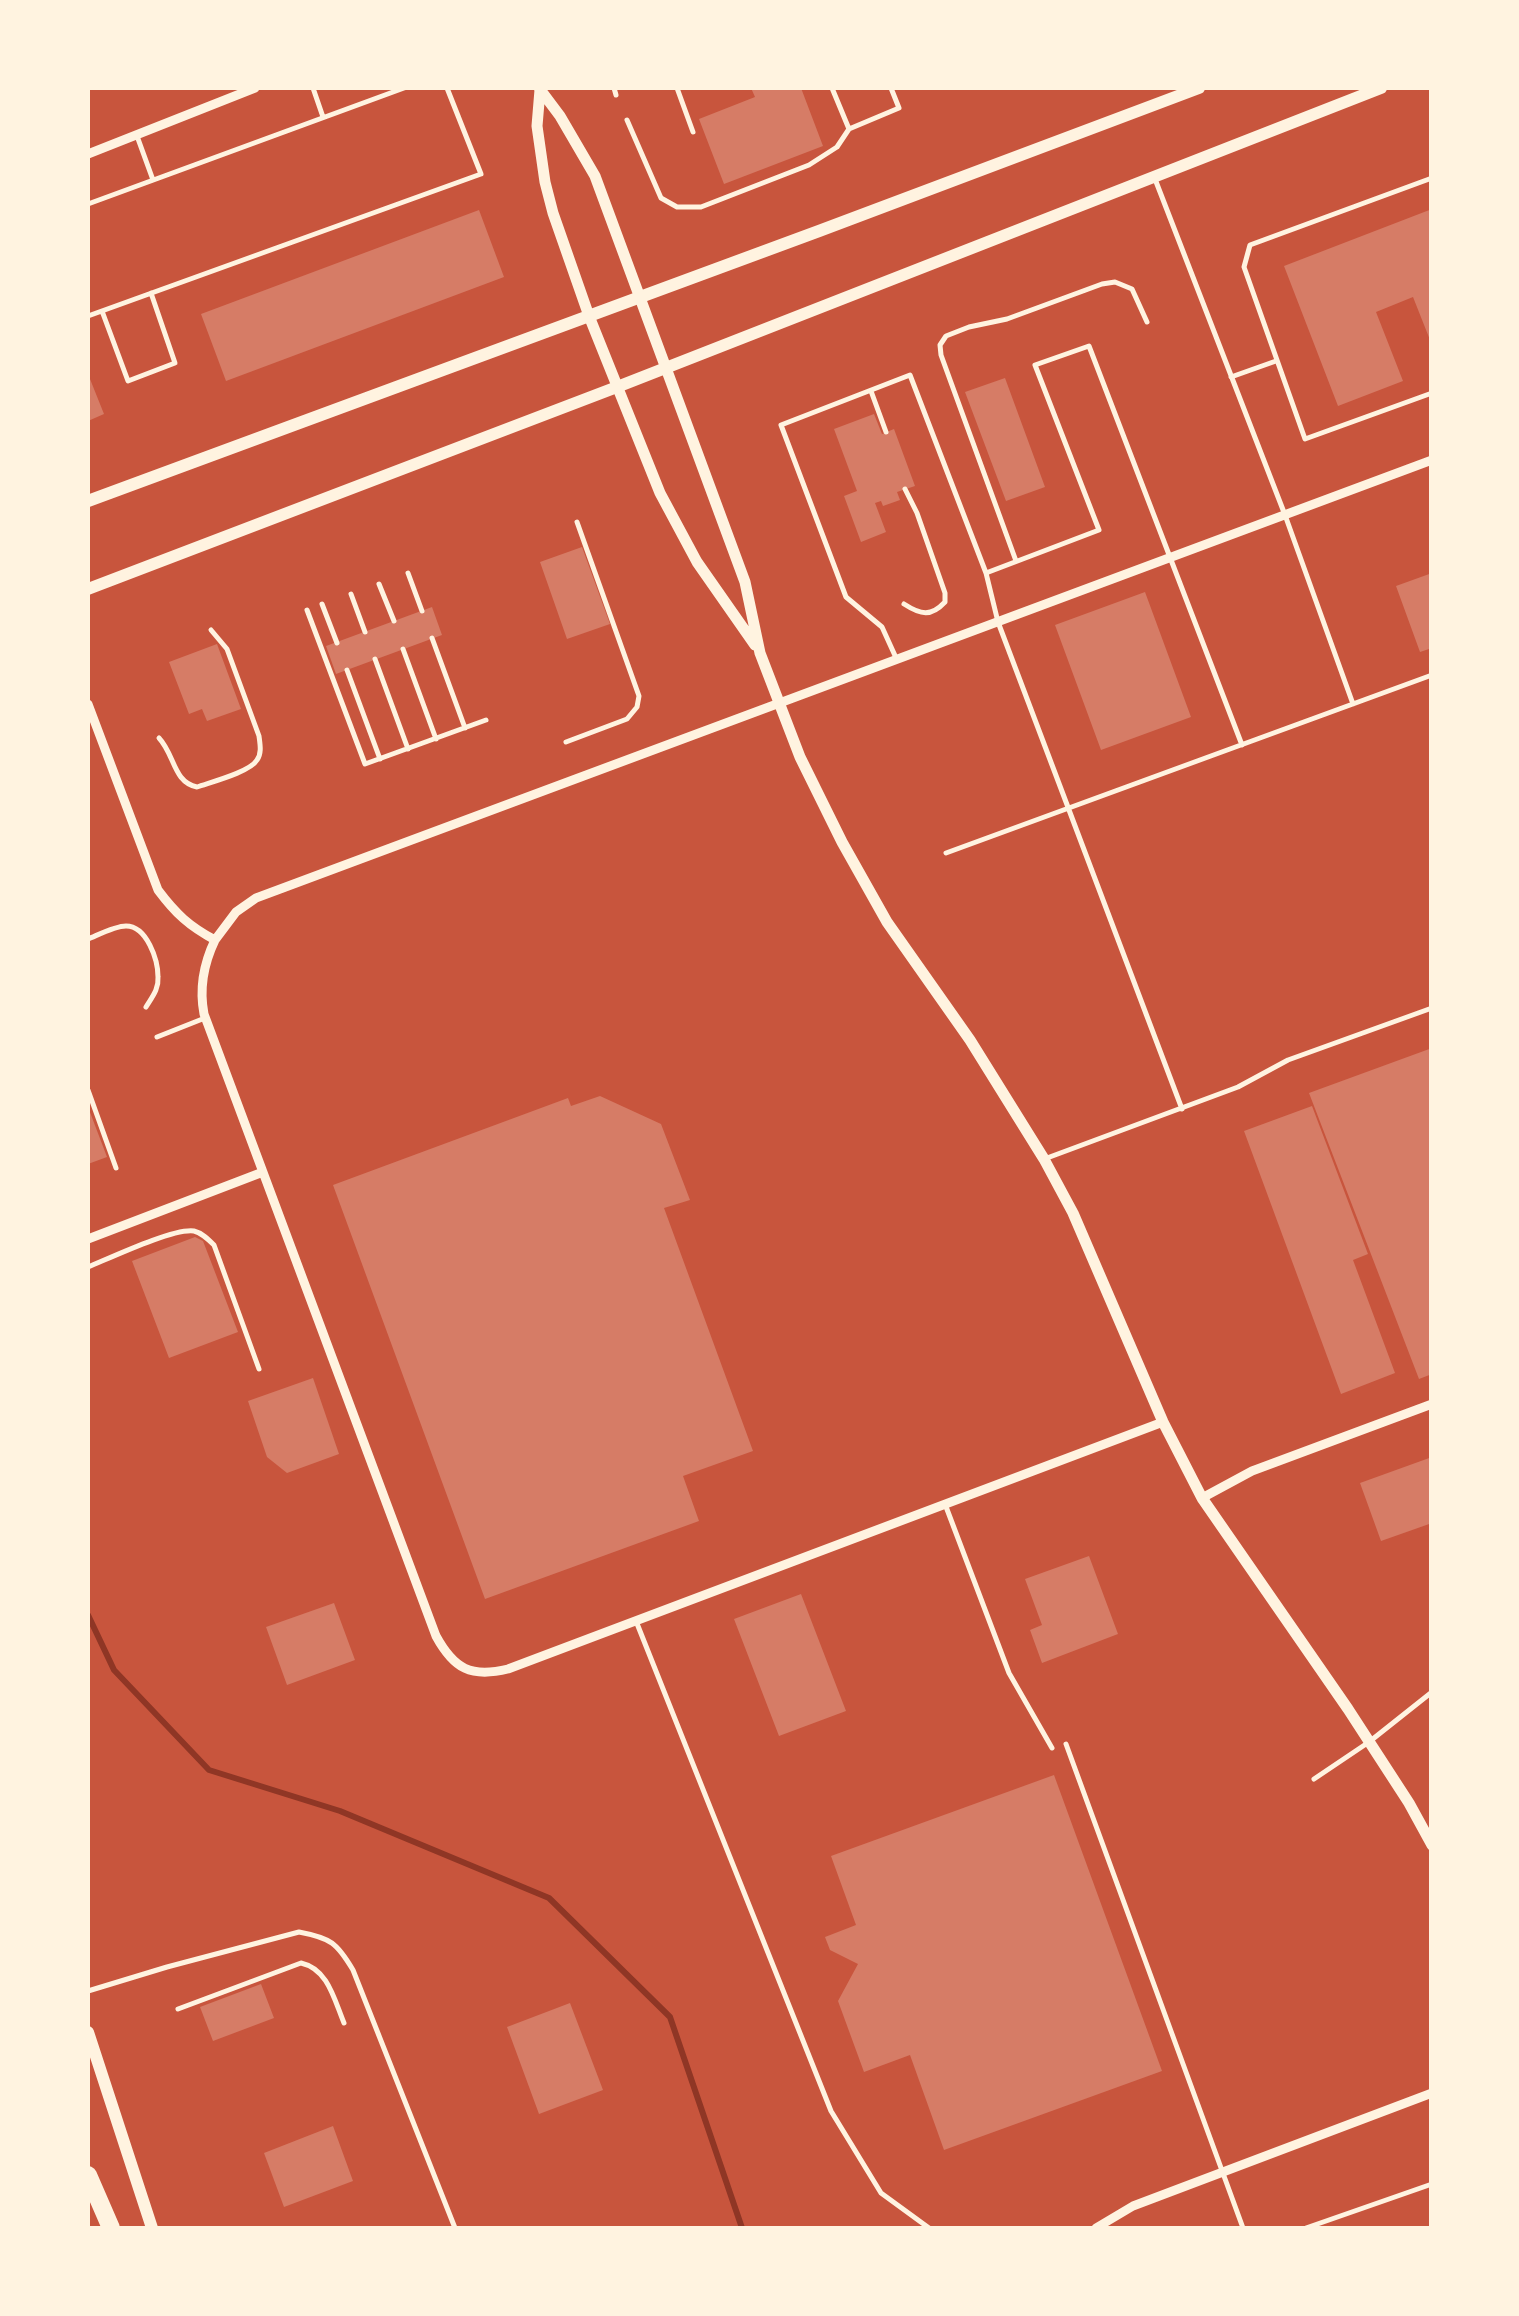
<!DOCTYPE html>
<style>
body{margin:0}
#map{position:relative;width:1519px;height:2316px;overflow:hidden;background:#c8553d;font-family:"DejaVu Sans",sans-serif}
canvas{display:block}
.frame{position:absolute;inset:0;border:90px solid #fff3e0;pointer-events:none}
</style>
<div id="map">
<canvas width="1519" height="2316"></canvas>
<div class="frame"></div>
</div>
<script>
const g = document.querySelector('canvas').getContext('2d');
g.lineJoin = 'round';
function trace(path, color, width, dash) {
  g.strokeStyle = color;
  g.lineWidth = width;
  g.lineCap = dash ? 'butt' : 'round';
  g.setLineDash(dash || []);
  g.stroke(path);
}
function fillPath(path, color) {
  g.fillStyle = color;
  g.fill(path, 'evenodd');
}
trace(new Path2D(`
 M88,1615L114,1670L209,1770L340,1811L549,1898L670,2017L742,2228`), '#8f3625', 6);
fillPath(new Path2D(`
 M751,88H801L823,146L724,184L699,119L755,97Z
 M1432,209V345L1413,297L1376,312L1403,381L1338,406L1284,266Z
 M479,210L504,277L226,381L201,314Z
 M88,374L104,414L88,421Z
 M1005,378L1045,487L1006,501L965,392Z
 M874,414L882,434L894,429L915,486L897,492L900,500L883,506L881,501L875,503L886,532L861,542L844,496L857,491L834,429Z
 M582,547L610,624L567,639L540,562Z
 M1432,573V648L1420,652L1396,586Z
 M1145,592L1191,717L1101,750L1055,625Z
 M432,607L442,635L336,674L326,646Z
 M217,644L241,709L207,721L202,709L189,714L169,662Z
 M1432,1048V1374L1419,1379L1309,1093Z
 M600,1096L661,1124L690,1200L664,1208L753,1451L683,1476L699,1521L485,1599L333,1185L568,1098L571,1106Z
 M1312,1106L1368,1254L1353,1260L1395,1373L1341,1394L1244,1131Z
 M88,1107L107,1157L88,1164Z
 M195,1237L203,1241L238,1332L169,1358L132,1261Z
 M313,1378L339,1454L287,1473L267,1457L248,1401Z
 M1432,1457V1523L1381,1541L1360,1483Z
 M1089,1556L1118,1634L1042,1663L1030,1630L1042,1625L1025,1579Z
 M801,1594L846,1711L779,1736L734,1619Z
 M334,1603L355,1660L287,1685L266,1627Z
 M1054,1775L1162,2071L944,2150L910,2055L864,2072L838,2001L858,1964L830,1950L825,1937L856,1925L831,1856Z
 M261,1984L274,2018L213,2041L200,2007Z
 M570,2003L603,2090L539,2114L507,2027Z
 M333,2126L353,2181L284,2207L264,2153Z`), '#d67c66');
trace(new Path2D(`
 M313,88L323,117
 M614,88L616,95
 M677,88L693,132
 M832,88L849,129
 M627,120L661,198L677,207H701L809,165L837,147L849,129L899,108L891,88
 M137,136L153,180
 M1432,178L1250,245L1244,267L1305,439L1432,393
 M1155,179L1285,515L1353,704
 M88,204L404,88
 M102,311L128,381L175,363L151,293
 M88,316L481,174L447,88
 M1231,377L1276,361
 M871,391L886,432
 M1016,561L941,355L940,345L946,336L969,327L1007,319L1102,284L1115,282L1132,289L1147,322
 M408,573L422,611
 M986,573L1099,530L1035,365L1089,346L1242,745
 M379,584L394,621
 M351,594L365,632
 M322,604L337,643
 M904,604C921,615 931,617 945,602V593L917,513L905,489
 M307,610L365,764L486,720
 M432,638L465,728
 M403,649L436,739
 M375,659L408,749
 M897,660L882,627L846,597L781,425L910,375L986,573L998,622L1182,1109
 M347,670L380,759
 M159,738C175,755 173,782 197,787C211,782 250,772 257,760C262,753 260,744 259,736L227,649L211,630
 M566,742L627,719L637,707L639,696L577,522
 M946,853L1432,675
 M88,939C98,935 115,926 126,926C147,926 158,960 158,977C159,989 152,997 146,1007
 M157,1037L205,1018
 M88,1090L116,1168
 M1047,1158L1238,1087L1288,1060L1432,1008
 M88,1267C110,1258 173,1228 194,1231C202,1233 208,1239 214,1245L259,1369
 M945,1504L1009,1673L1052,1748
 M636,1621L831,2111L881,2193L929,2228
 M1066,1744L1243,2228
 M1314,1779L1369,1742L1432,1692
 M88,1991L167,1967L299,1932C331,1938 337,1943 353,1970L455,2228
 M178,2009L301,1963C328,1969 334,1999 344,2023
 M1306,2228L1432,2184`), '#fff3e0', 5);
trace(new Path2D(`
 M88,154L255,88
 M88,704L158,890C176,914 189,926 215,940C204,963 199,988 204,1014L436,1636C454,1669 471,1678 508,1669L1163,1422
 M215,940L236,912L256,898L1432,460
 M88,1239L263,1172
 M1202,1498L1252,1471L1432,1404
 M1096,2228L1133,2206L1432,2093`), '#fff3e0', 9);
trace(new Path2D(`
 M539,88L560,116L595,176L745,582L760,653L800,757L842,842L887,922L970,1040L1044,1159L1073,1213L1163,1422L1202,1498L1348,1709L1409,1803L1432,1845
 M540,90L537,126L545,182L553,213L589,316L660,493L697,562L755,645`), '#fff3e0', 11);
trace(new Path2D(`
 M88,501L819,231L1199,88
 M88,589L617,387L1381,88
 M88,2032L152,2228`), '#fff3e0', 12);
trace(new Path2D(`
 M88,2175L111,2228`), '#fff3e0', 18);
</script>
